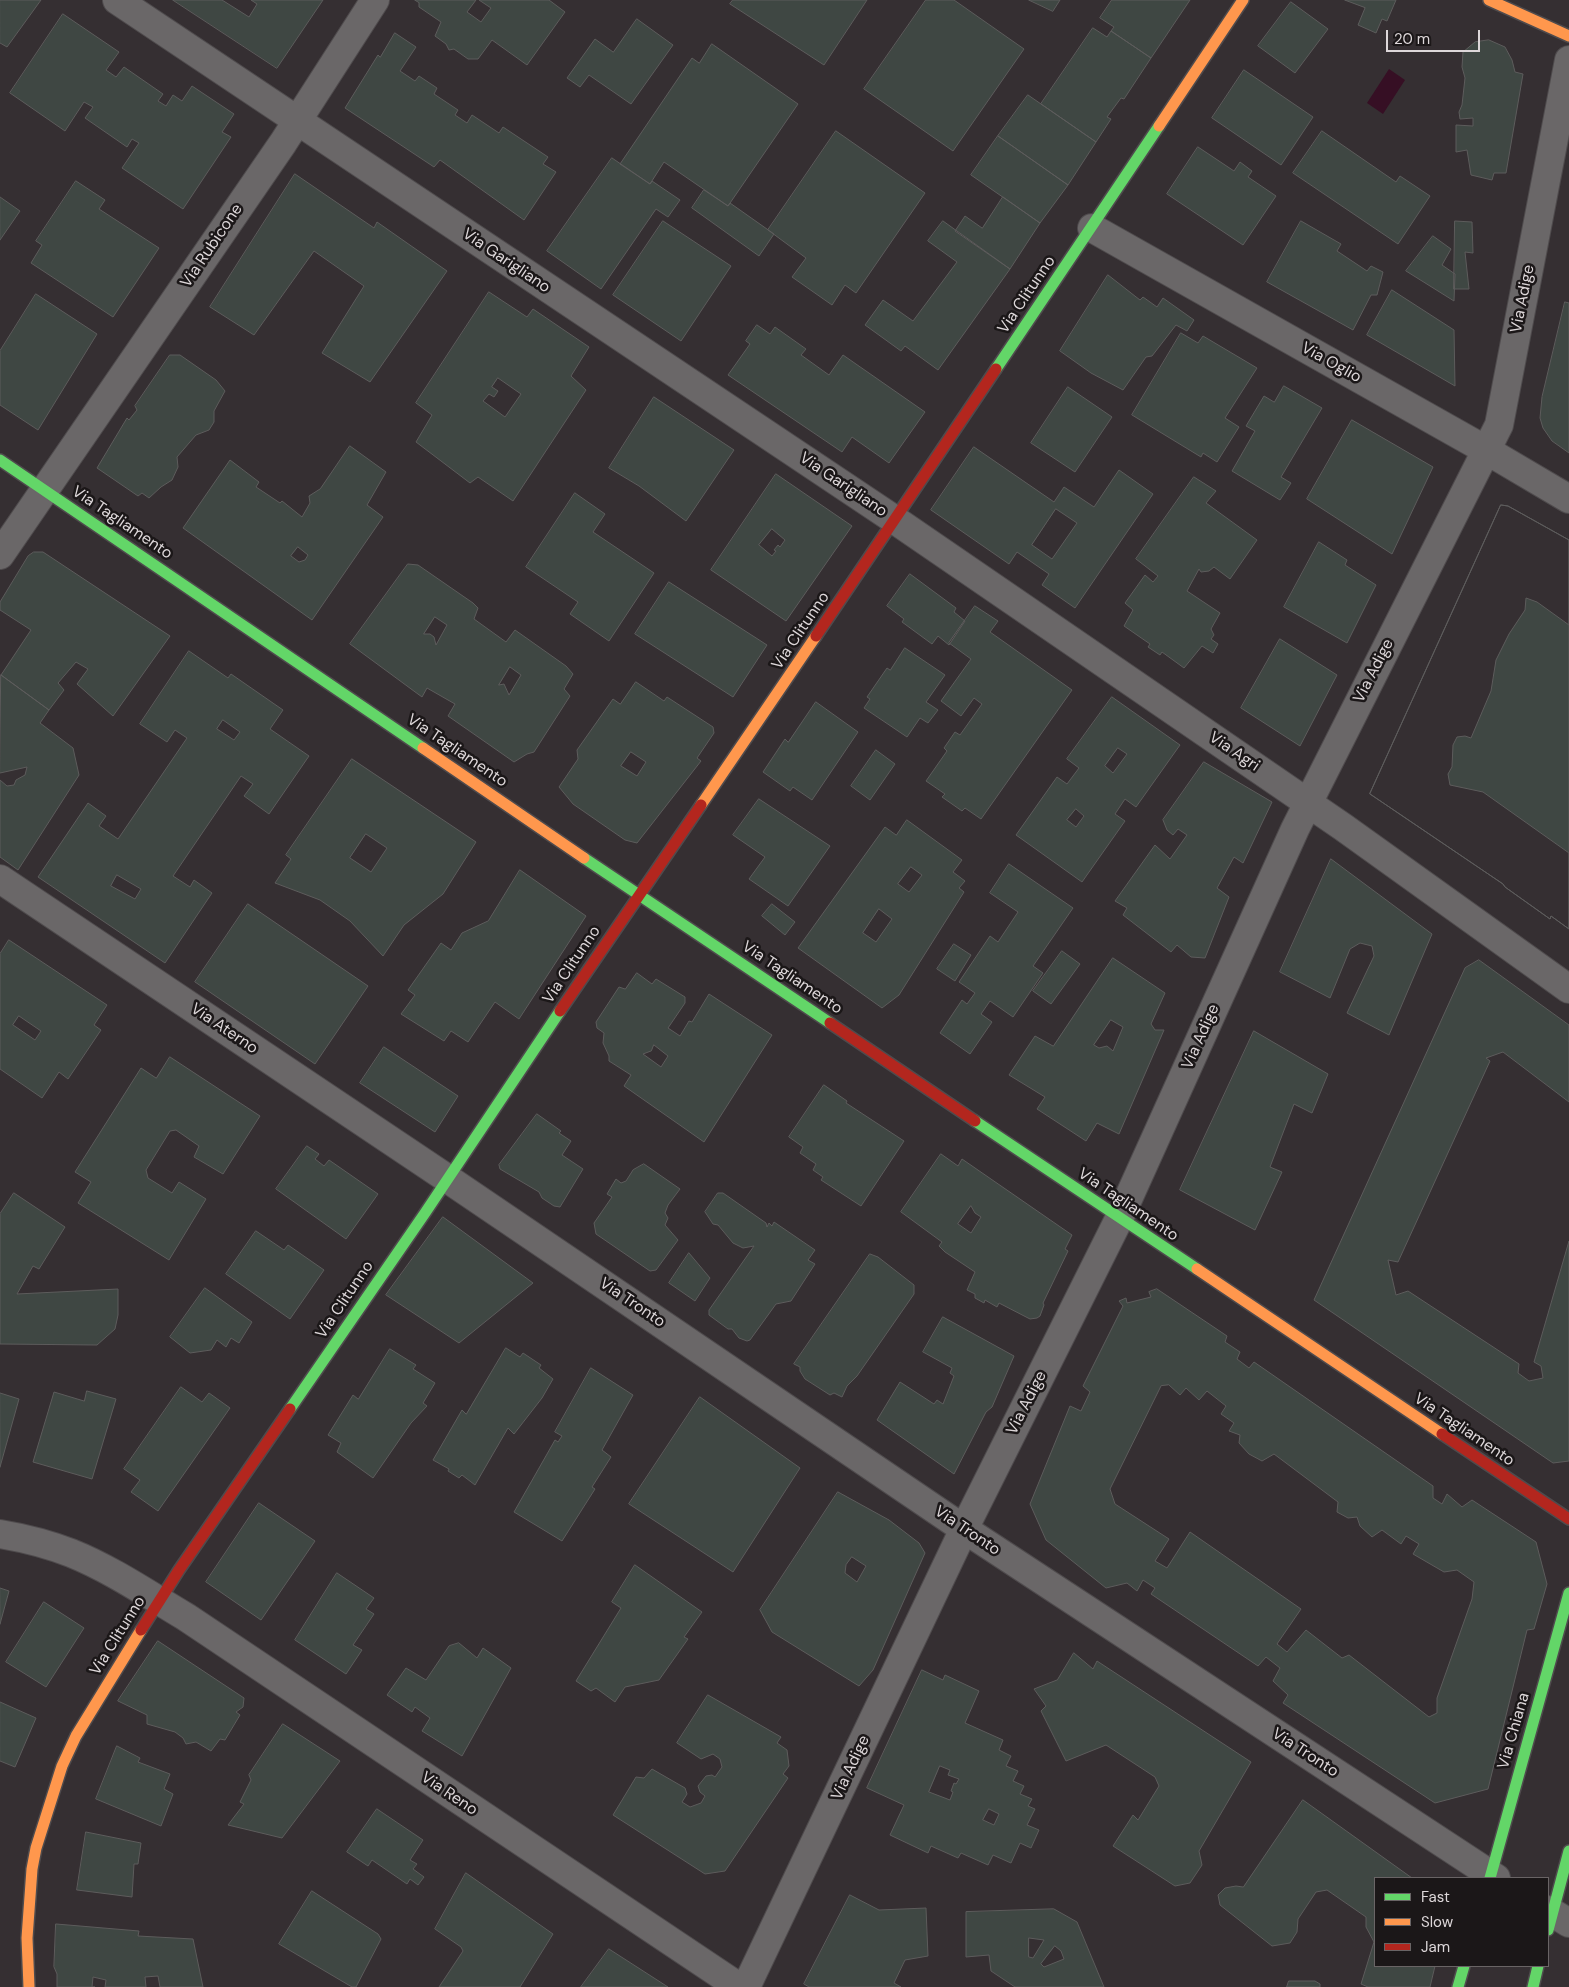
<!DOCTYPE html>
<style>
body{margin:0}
#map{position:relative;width:1569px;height:1987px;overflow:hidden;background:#352f32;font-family:"DM Sans",sans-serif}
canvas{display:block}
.legend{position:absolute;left:1374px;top:1877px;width:175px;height:90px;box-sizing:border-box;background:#1b1718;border:1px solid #696465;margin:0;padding:6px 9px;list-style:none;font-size:15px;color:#ddd7d9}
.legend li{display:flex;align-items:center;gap:10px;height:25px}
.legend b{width:25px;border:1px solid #696465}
.scale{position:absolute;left:1386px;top:30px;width:94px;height:22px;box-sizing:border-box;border:2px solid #ddd7d9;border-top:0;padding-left:6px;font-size:15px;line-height:18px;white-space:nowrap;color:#ddd7d9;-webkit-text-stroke:4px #1b1718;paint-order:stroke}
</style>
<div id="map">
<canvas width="1569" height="1987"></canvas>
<ul class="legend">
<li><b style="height:6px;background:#63d668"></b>Fast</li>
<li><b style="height:6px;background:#ff974d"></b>Slow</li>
<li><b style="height:6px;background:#b3261e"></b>Jam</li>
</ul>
<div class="scale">20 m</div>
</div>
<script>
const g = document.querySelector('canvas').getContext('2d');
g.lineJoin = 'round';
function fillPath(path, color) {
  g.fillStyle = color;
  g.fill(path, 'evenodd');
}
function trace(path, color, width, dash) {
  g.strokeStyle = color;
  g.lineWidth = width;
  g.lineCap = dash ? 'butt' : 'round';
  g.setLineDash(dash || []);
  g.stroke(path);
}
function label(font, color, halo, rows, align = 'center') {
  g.font = font + ' "DM Sans",sans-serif';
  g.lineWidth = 5;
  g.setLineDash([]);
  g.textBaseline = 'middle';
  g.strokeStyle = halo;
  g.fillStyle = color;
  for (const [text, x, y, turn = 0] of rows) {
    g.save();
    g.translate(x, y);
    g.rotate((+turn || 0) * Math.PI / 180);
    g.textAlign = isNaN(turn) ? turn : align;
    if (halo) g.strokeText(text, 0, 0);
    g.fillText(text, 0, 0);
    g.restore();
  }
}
fillPath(new Path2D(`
 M1389,69L1405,80L1383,114L1367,103Z`), '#360f24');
const building = new Path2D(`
 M0,0H41L7,47L0,43Z
 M173,0H222L249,17L257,4L251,0H323L277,68Z
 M415,0H476L467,12L481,22L491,8L479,0H549L565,12L527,65L492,40L478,59H468L454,49L449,50L446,44L435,36L441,22L419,7V3Z
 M733,0H867L824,65L730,4Z
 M926,0H954L1024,49L953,151L864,89Z
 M1029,0H1060L1053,11Z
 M1112,0H1190L1151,58L1111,31L1114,27L1100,18Z
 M1345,0H1396L1387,21L1382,19L1376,33L1358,25L1365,8Z
 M1291,2L1328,29L1295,73L1258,46Z
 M63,14L119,52L106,70L116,77L124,67L163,94L158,101L166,106L173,95L182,101L192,86L234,114L222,132L231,137L183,209L122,168L139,143L132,139L127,147L85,118L93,107L84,102L65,131L10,93Z
 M637,19L673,45L631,104L589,75L580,87L567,78L595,39L613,52Z
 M1093,28L1107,37L1111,31L1151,58L1124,99L1121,98L1107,117L1111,119L1096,142L1041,104Z
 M395,33L416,47L400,71L415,81L419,76L437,88L434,94L458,110L455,115L467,123L472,115L499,133L503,127L548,157L543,164L556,172L524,220L440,160L434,167L345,108L378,55L380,57Z
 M1489,40L1505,47L1512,60L1515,72L1523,74L1506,173H1494L1492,180L1471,175L1467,150L1456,152V125L1473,126V118L1460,119L1459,112L1462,105L1465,78L1462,67L1463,52L1475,42Z
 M712,44L798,104L728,206L664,162L650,184L620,164L692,58L699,63Z
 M1244,70L1313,117L1281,165L1212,118Z
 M1028,95L1096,142L1068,185L998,136Z
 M836,131L925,193L856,293L845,285L832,305L792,277L806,258L768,230Z
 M1322,131L1396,182L1400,176L1430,196L1398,244L1293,173Z
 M998,136L1068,185L1040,223L971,175Z
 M1198,147L1234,171L1240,162L1252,171L1248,177L1276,196L1243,245L1167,194Z
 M612,158L650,184L652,181L680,200L668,217L656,209L601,289L547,251Z
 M295,174L374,228L377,222L447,271L370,382L322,353L364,286L314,251L254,335L210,307Z
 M76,181L105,200L99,209L159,248L113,317L31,263L42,245L36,241Z
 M704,190L728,206L730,203L774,234L759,256L692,208Z
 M0,197L20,211L0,240Z
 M1003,197L1040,223L1010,269L955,231L965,216L982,228Z
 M663,221L731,266L681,341L613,295Z
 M943,221L1010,269L938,370L905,346L901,351L865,325L883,300L913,321L957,262L928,241Z
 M1301,221L1341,244L1337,251L1367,271L1371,266L1383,272L1377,295H1371L1353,330L1267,282Z
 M1455,221L1472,222L1473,253L1465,252L1469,289H1454Z
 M1433,236L1451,249L1442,265L1455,274L1454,301L1406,271Z
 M1108,275L1140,300L1143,297L1157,307L1163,298L1194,320L1187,331L1176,325L1152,356L1146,357L1123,390L1091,373L1060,351Z
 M1392,290L1454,330L1455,386L1367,335Z
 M489,292L527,317L533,309L589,347L571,376L586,390L513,501L478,477L470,483L416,442L432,415L416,403ZM498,378L521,394L505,417L483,401L489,394L494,397L498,391L492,387Z
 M36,294L97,334L38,430L0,405V351Z
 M1565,302L1569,303V453L1552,441L1543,428L1540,418L1542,397Z
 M757,325L770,334L775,327L806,349L801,355L829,375L843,355L925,412L889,463L852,437L842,452L728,375L750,344L746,341Z
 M1181,333L1198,343L1203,336L1257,368L1225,418L1239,427L1217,462L1203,453L1201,457L1132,415Z
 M170,355H180L216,380L225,391L214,411V422L209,430L196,435L177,457L178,467L172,480L161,487L149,498L142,493L138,496L97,468L127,418L129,420L137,410L135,406Z
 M1284,386L1322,408L1281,477L1291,483L1280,500L1232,471L1255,431L1246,426L1264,396L1274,402Z
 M1068,387L1112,417L1075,472L1031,443Z
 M654,397L734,450L686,521L639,486L609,468Z
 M1352,420L1433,467L1392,554L1307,499Z
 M350,446L386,472L367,505L383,517L312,620L183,528L230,460L259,482L256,487L280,503L282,501L302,517L310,503L309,496L320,489ZM298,547L308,555L305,560L299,562L291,556Z
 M974,447L1054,502L1064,487L1094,507L1119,470L1153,494L1075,608L1042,585L1049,574L1017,552L1009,564L931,510ZM1056,509L1077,523L1052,559L1032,545Z
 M776,474L852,526L786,621L711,570ZM772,529L785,540L780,547L778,545L774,550L776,551L772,556L759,545Z
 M1194,477L1216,491L1206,503L1257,540L1230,579L1214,567L1209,571L1201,572L1199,569L1187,591L1220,613L1211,629L1214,635L1211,639L1218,644L1213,653L1202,646L1184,668L1162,652L1160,655L1148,647L1150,644L1124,626L1133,610L1125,603L1145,575L1153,582L1158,576L1136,559Z
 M575,493L605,514L593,532L654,573L609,641L570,614L578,602L526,567Z
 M1501,505L1508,506L1569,540V625L1537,602L1526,598L1525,610L1509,634L1496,660L1491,691L1471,738L1465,736L1457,737L1453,745L1452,767L1448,774L1450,785L1483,792L1569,853V929L1551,916L1550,919L1505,887L1503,884L1370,794Z
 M1501,505L1508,506L1569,540V929L1551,916L1550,919L1505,887L1503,884L1370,794Z
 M1319,542L1347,560L1345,565L1376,585L1347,643L1284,607Z
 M34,552H43L170,636L113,716L77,684L88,669L76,662L58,683L64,690L49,710L1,675L31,630L0,610V602L28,556Z
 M408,564L418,565L473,603L478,608L474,619L506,642L515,630L566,666L573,674L564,689L570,696L534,752L527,754L514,762L448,716L455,704L427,688L422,697L350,644ZM435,617L447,625L436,645L434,637L430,634H424ZM510,667L521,675L509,695L504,684L499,685Z
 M910,574L956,608L954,612L965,621L949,645L938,636L932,644L902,622L904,619L887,606Z
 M669,582L767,645L733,697L635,634Z
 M975,606L998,621L990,632L1072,690L981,819L965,808L962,811L942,797L945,794L926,781L947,751L944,748L955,732L960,735L982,704L974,698L961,716L941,701L971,659L949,643Z
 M1280,639L1337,675L1300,746L1241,708Z
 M905,648L945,675L926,702L938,710L928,723L920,718L907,737L864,708L870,699L867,697L887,668L890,670Z
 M189,651L228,678L231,674L283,710L270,729L309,756L269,814L244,796L253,784L241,776L173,876L190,887L194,880L212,893L165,963L38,877L88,803L106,816L99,826L118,839L187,738L175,730L167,742L140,724ZM223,720L240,732L234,740L217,729ZM117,875L141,889L135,899L111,886Z
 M1,675L49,710L40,723L73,748L79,775L18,870L0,857V780L7,786L14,785L16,780L25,775L27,767L0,773Z
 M636,682L664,701L667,697L713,727L714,733L697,758L701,761L637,843L625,840L573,804L559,787L578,759L577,750L613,699L620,704ZM631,752L646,762L637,776L621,766Z
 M1112,697L1180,745L1136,807L1125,799L1115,814L1125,821L1082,882L1016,835L1057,777L1067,784L1079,768L1067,759ZM1118,748L1127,754L1113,773L1105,766ZM1076,809L1084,816L1076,827L1067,820Z
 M816,702L858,732L812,800L793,787L790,791L763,772L785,739L788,742Z
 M876,750L895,764L870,800L851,786Z
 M352,759L476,842L443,894L404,925L383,956L350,921L320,900L275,883L291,859L286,855ZM366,834L387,848L371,872L350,858Z
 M1204,762L1272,802L1243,863L1234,857L1217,888L1229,897L1205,958L1191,957L1177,945L1171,952L1123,915L1127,908L1115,901L1155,845L1170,859L1187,835L1178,829L1173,835L1167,830L1163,820Z
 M759,799L830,846L788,906L749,879L765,857L733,835Z
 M907,820L962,860L953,872L965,881L959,888L964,892L899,995L882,1008L798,948L885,827L896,835ZM911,867L922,875L909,892L898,884ZM879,909L892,919L876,942L863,933Z
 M1331,859L1432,934L1389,1035L1347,1013L1374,956L1372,946L1360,943L1350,949L1330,998L1280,972Z
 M1009,864L1073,908L1033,966L1043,973L1013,1017L990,1001L981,1014L992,1022L970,1054L940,1033L962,1000L967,1004L975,993L959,982L990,936L998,942L1018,912L990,893Z
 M520,870L586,916L519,1019L495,1002L468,1042L451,1031L444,1041L401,1014L415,995L408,990L441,943L451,950L462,933L488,921Z
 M248,904L368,986L315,1064L195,982Z
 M772,904L795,922L785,935L762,916Z
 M9,940L107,1005L94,1025L101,1030L68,1079L59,1072L42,1098L0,1069V954ZM19,1016L41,1031L35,1040L13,1025Z
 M954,944L971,955L955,981L937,969Z
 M1062,951L1080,964L1051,1004L1033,991Z
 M1113,958L1165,993L1151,1024L1155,1030H1164L1119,1134L1097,1123L1086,1141L1037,1109L1045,1097L1009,1075L1035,1036L1053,1046ZM1111,1020L1123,1027L1113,1051L1107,1046L1099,1048L1094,1045Z
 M1479,960L1569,1025V1102L1503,1052L1486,1058L1490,1061L1398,1262L1388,1260L1396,1295L1408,1291L1519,1364L1518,1373L1529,1381L1543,1378L1541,1366L1534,1362L1569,1241V1461L1553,1463L1314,1300L1465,968Z
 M637,973L652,984L656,979L685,997V1003L668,1028L680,1036L689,1021L692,1022L709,994L772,1035L704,1142L624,1086L631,1075L609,1061V1056L603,1043L604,1033L597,1028L596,1022L619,987L625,989ZM654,1045L668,1056L661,1067L643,1054L651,1051Z
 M1254,1031L1328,1074L1312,1113L1294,1104L1270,1167L1282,1172L1255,1230L1180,1190Z
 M384,1047L458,1096L435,1132L360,1083Z
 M170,1057L260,1116L223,1174L194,1157L199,1146L176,1130L170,1131L146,1170L148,1178L172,1193L179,1182L206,1199L169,1260L78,1203L91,1182L75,1172L141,1068L156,1078Z
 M824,1085L847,1101L846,1103L904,1141L861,1206L821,1180L823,1177L813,1170L816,1164L800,1153L803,1147L789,1137Z
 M537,1114L561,1131L559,1133L571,1141L562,1155L583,1169L560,1207L554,1206L542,1198L539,1192L500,1169L499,1165Z
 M307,1146L319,1154L315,1159L324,1166L329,1160L378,1194L346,1239L276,1189Z
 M941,1154L958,1166L962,1159L1072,1235L1065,1249L1068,1251L1043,1303L1044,1305L1040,1316L1037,1318L1030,1319L999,1303L997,1307L985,1300L984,1303L975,1298V1294L967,1290L975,1272L945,1252L939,1246L942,1242L901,1212ZM971,1206L975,1213L981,1217L971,1233L958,1224Z
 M644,1164L680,1189L668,1205L665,1213L668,1218L665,1225L678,1240L656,1270L650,1271L596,1234L594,1223L612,1197L607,1194L616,1179L621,1183L626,1181L633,1170Z
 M14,1193L65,1227L39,1269L33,1266L17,1294L118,1289V1315L115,1329L97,1345L0,1344V1214Z
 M718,1193H723L766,1223L767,1227L769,1223L772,1226L774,1222L815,1250L808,1260L815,1264L791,1301L776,1304L750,1340L747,1341L739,1338L732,1329H728L709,1315V1310L754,1246L743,1248L733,1243L718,1225L713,1224L705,1212Z
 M443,1217L533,1283L459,1343L386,1295Z
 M256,1231L284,1250L288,1245L324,1270L290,1319L226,1274Z
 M689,1253L710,1278L695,1301L669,1283Z
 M870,1254L878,1257L914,1285V1294L857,1376L847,1386L842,1397L834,1393L830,1395L805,1379L800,1371V1367L794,1364Z
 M205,1288L252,1322L239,1343L231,1338L226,1347L217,1340L211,1350L190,1353L170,1337Z
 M1157,1289L1227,1336L1225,1342L1240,1352L1237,1359L1249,1368L1254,1362L1433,1486V1498L1442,1504L1447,1494L1462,1507L1472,1500L1536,1542L1547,1584L1534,1629L1527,1630L1488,1789L1435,1803L1283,1703L1288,1695L1273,1681L1280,1668L1266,1657L1258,1666L1151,1594L1155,1588L1143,1580L1137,1591L1127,1583L1106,1588L1046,1540L1030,1504L1070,1406L1081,1411L1090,1392L1083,1386L1123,1306L1119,1301L1126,1298L1127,1303L1151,1297L1149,1292ZM1169,1385L1180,1395L1186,1388L1199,1400L1207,1391L1226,1406L1221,1414L1234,1423L1229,1431L1240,1435L1239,1443L1249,1454L1262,1461L1274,1454L1338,1502L1337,1512L1348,1518L1357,1517L1360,1526L1372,1537L1382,1530L1401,1544L1406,1536L1419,1544L1413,1554L1444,1572L1457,1570L1474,1582L1472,1599L1437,1698V1713L1429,1717L1349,1655L1342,1658L1306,1630L1287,1652L1277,1644L1301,1609L1190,1532L1167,1568L1155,1561L1169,1539L1115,1504L1110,1489L1161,1386Z
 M943,1317L1014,1356L992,1407L986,1412L954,1474L877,1420L900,1382L934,1404L937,1400L943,1404L954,1376L950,1373L952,1368L923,1352Z
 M506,1348L520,1357L523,1353L541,1365L539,1368L553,1379L542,1398L514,1434L508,1428L475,1485L462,1475L459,1478L448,1471L449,1469L433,1460L462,1410L466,1414Z
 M390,1349L416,1365L413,1369L435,1383L423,1403L427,1406L411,1423L373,1478L337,1452L341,1443L328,1435L353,1395L358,1399Z
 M591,1368L633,1395L602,1450L611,1457L592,1487L595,1489L562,1541L514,1512L555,1440L558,1442L562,1436L555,1432Z
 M181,1387L202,1402L209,1393L230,1408L158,1511L131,1492L140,1480L124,1469Z
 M87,1391L116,1399L92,1479L33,1462L54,1392L84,1401Z
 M0,1393L19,1399L0,1467Z
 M700,1397L800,1468L733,1572L629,1504Z
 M838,1492L889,1520L919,1543L925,1553L873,1670L859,1686L772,1632L760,1610ZM852,1557L866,1566L857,1582L845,1573L846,1565Z
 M259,1503L315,1541L261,1620L206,1582Z
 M635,1565L702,1612L684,1637L688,1639L659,1680L625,1687L615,1702L596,1688L591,1691L576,1681L621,1608L612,1602Z
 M337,1573L374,1598L366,1609L374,1614L353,1645L362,1650L346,1674L295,1640Z
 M0,1588L9,1591L0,1624Z
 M44,1602L84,1628L46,1687L6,1662Z
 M158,1641L244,1698L243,1707L236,1712L240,1715L225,1740L220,1739L211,1751L196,1742L186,1744L183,1738L175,1732L147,1724V1715L118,1701Z
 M459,1643L477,1658L483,1648L511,1668L462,1756L422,1731L430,1718L415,1707L412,1712L387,1695L406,1668L426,1680L449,1646Z
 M1074,1653L1093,1669L1097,1661L1251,1762L1199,1851L1202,1865L1190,1883L1175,1886L1113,1846L1133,1815L1138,1820L1159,1786L1155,1777L1106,1745L1066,1761L1041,1711L1046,1706L1034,1689L1057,1680Z
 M922,1670L943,1680L945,1675L979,1691L965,1723L1003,1740L999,1750L1011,1756L1006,1766L1018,1771L1013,1781L1024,1786L1020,1794L1032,1799L1028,1806L1035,1809L1027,1825L1039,1830L1031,1848L1020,1843L1011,1863L993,1855L988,1865L961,1853L958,1858L931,1846L928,1853L890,1835L904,1805L867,1788ZM940,1766L950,1770L948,1775L959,1779L956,1784L954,1783L951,1791L953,1792L950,1800L929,1792ZM989,1809L999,1814L994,1825L983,1820Z
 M708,1695L781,1737L777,1743L787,1750L789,1766L783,1774L788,1778L725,1871L705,1874L613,1815L636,1777L644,1778L652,1769L685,1788L687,1794L682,1802L690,1807L701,1803L705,1796L700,1792L698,1786L706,1776L712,1775L715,1777L722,1767L720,1759L713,1754L701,1759L677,1743Z
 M0,1702L36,1718L15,1767L0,1761Z
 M283,1724L340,1761L282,1838L228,1825L244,1804L240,1802L251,1780L249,1775Z
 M117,1746L140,1758L138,1762L170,1774L164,1789L173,1794L161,1826L96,1799Z
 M1303,1800L1412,1878H1375V1966H1435L1430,1987H1368L1361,1984L1374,1942L1366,1927V1917L1327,1890L1316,1892L1298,1919L1297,1932L1290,1943L1272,1946L1220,1905L1218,1895L1225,1888L1236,1886L1243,1887Z
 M377,1809L423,1840L410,1860L417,1864L413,1869L424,1877L418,1885L410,1879L407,1884L372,1860L368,1866L347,1852Z
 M86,1832L141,1843L138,1864H134L132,1897L77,1890Z
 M466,1873L553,1934L520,1987H439L463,1951L461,1947L435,1929Z
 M312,1891L378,1934L381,1939L356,1987H352L279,1944Z
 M850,1895L879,1910L926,1908L928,1956L905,1960L894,1983L901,1987H809L804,1984Z
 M1054,1909L1077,1922L1104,1987H1015L991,1971L989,1955L966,1957V1912ZM1029,1938L1044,1940L1033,1958L1029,1957ZM1055,1946L1061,1951L1064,1959L1044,1967L1041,1964Z
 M56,1924L139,1931L138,1936L193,1939L203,1987H160L158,1976L145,1977L146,1987H105L106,1980L93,1977L92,1987H95H57V1974L54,1967Z
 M609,1949L668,1987H581Z
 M1289,1981H1315L1320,1984V1987H1287Z`);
fillPath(building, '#3f4743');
trace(building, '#5d5c5c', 1);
const street = new Path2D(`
 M117,0L895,520L1343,827L1569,989
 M1092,228L1486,450L1569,499
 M0,555L283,143L375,0
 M0,879L448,1179L964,1529L1496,1878
 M0,1534C24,1538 48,1544 71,1553C111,1569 149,1595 186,1617L739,1987
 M1548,1910L1569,1923
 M746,1987L964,1529L1119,1219L1295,829L1499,425L1569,60`);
const fast = new Path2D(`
 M996,369L1159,126
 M0,460L423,748
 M584,858L830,1023
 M975,1121L1197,1269
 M290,1409L425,1213L560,1011
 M1490,1878L1569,1593
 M1548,1930L1569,1851
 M1458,1987L1464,1966
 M1533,1987L1538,1966`);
const slow = new Path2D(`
 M1489,0L1569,36
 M1159,126L1243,0
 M423,748L584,858
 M701,805L816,636
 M1197,1269L1442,1434
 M29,1987L27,1938L32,1869L36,1848L62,1766L76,1736L141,1630`);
const jam = new Path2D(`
 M816,636L996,369
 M560,1011L701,805
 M830,1023L975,1121
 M1442,1434L1569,1519
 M141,1630L179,1570L290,1409`);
trace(street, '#4f4b4d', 30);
trace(fast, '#4f4b4d', 14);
trace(slow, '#4f4b4d', 14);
trace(jam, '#4f4b4d', 14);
trace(street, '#6a6768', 28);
trace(fast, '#63d668', 11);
trace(slow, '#ff974d', 11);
trace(jam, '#b3261e', 11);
label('16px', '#ddd7d9', '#1b1718', [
 ["Via Rubicone",212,246,-56],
 ["Via Garigliano",506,261,34],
 ["Via Clitunno",1027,295,-56],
 ["Via Adige",1523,299,-79],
 ["Via Oglio",1331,363,29],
 ["Via Garigliano",843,485,34],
 ["Via Tagliamento",122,523,34],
 ["Via Clitunno",801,631,-56],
 ["Via Adige",1374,671,-63],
 ["Via Tagliamento",457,751,34],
 ["Via Agri",1234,752,34],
 ["Via Clitunno",572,965,-56],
 ["Via Tagliamento",792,978,34],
 ["Via Aterno",224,1029,34],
 ["Via Adige",1201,1037,-66],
 ["Via Tagliamento",1128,1205,34],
 ["Via Clitunno",345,1300,-56],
 ["Via Tronto",632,1303,34],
 ["Via Adige",1027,1403,-63],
 ["Via Tagliamento",1464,1430,34],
 ["Via Tronto",967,1531,34],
 ["Via Clitunno",118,1636,-58],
 ["Via Chiana",1514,1731,-74],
 ["Via Tronto",1305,1753,33],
 ["Via Adige",851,1768,-65],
 ["Via Reno",449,1794,34]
]);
</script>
